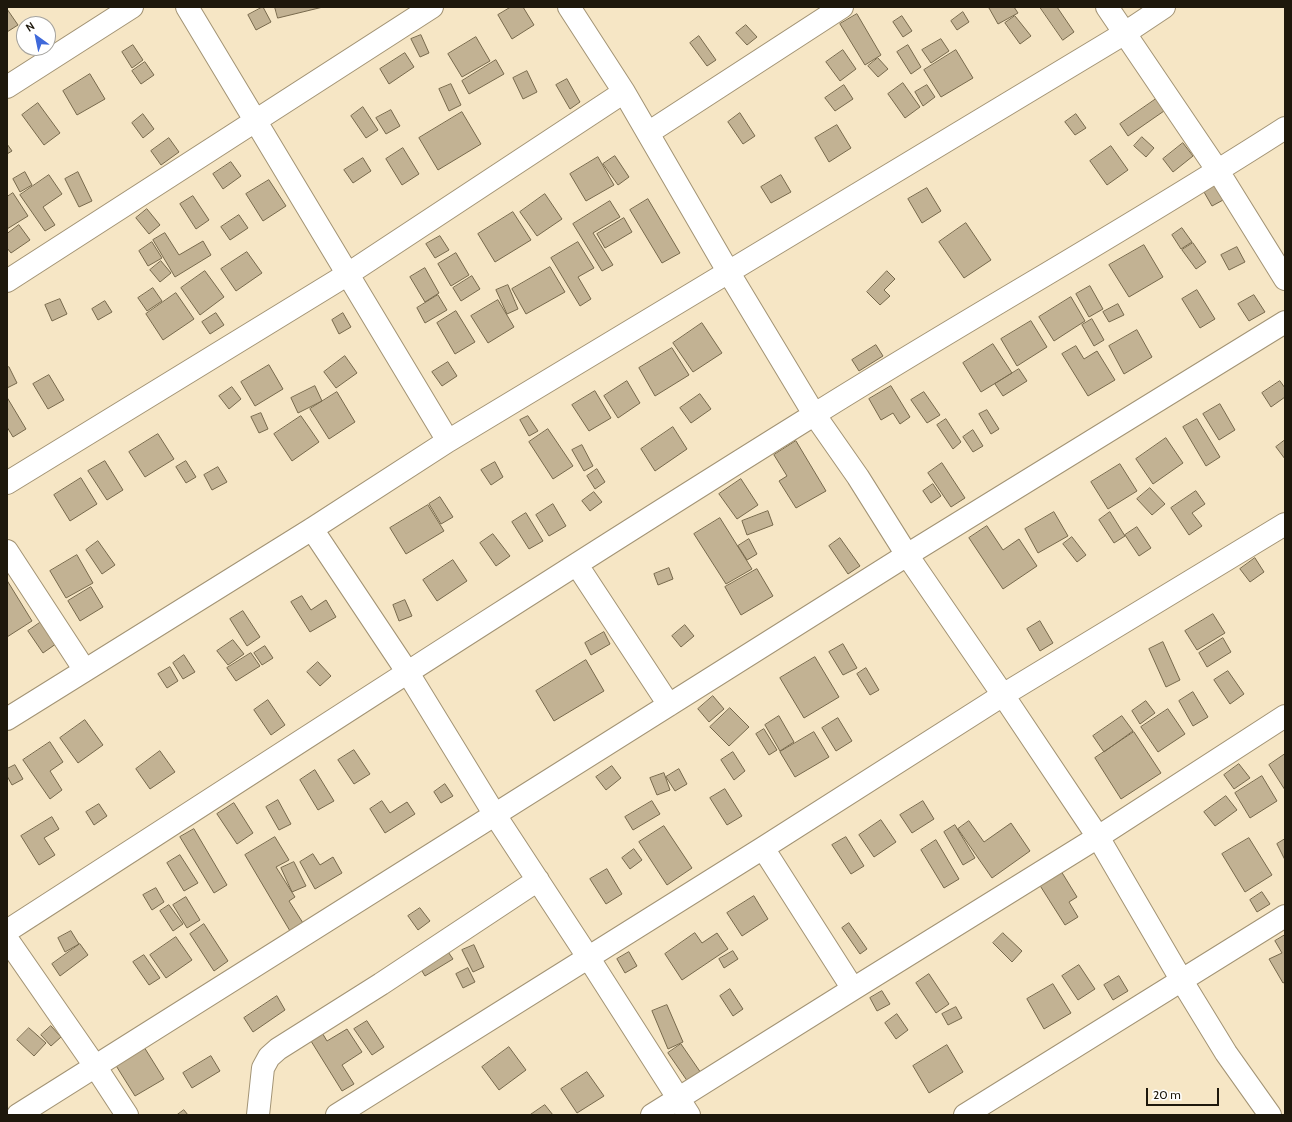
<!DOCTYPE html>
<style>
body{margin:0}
#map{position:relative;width:1292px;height:1122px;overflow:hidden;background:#f6e6c5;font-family:Cabin,sans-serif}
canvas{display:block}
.frame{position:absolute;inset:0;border:8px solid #1e180c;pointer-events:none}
.north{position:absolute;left:16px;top:16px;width:40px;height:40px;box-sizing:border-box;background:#fff;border:1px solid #a5a39e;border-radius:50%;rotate:327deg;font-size:11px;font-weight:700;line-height:16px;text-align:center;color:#1e180c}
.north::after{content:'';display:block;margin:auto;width:14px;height:18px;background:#3f69da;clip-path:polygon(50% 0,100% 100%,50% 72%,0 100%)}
.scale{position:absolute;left:1146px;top:1088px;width:73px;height:18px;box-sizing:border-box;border:2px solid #1e180c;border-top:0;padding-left:5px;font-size:12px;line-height:14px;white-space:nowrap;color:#1e180c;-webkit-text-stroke:3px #fff;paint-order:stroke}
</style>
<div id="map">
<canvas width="1292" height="1122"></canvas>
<div class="frame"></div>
<div class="north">N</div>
<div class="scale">20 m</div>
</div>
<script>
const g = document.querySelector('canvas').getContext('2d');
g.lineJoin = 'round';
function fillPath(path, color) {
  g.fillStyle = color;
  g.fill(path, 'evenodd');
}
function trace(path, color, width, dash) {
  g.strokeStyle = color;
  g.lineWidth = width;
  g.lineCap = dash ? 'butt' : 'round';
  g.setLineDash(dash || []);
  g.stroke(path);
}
const building = new Path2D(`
 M263,7L271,22L256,30L248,15Z
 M275,7H323L278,18Z
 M511,7H523L534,25L512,39L498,15Z
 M990,7H1014L1018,13L998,24L989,8Z
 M1040,7H1057L1074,32L1063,40Z
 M7,9L18,25L7,32Z
 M963,12L969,22L957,30L951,21Z
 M857,14L881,55L865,65L840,24Z
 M902,16L912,31L903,37L893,22Z
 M1015,16L1031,36L1020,44L1005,23Z
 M746,25L757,37L747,45L736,33Z
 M421,35L429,53L420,57L411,39Z
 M699,36L716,60L707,66L690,43Z
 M476,37L490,61L462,77L448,54Z
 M941,39L949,51L931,63L922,50Z
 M133,45L143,60L132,68L122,52Z
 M908,45L921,67L911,74L897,52Z
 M843,50L856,69L840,81L826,62Z
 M956,50L973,78L941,97L924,70Z
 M405,53L414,67L389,84L380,69Z
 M878,58L888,69L878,77L868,66Z
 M496,60L504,74L469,94L462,81Z
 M145,62L154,75L141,84L132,71Z
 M527,71L537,92L523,99L513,78Z
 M90,74L105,99L77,115L63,91Z
 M567,79L580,102L570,109L556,85Z
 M903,83L920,107L905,118L888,94Z
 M451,84L461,105L449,111L439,89Z
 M844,85L853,99L835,111L825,98Z
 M927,85L935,97L923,106L915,92Z
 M1156,99L1164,111L1128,136L1120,124Z
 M38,103L60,133L44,145L22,115Z
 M363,107L378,130L366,138L351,116Z
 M391,110L400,126L386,134L376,118Z
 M462,112L481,144L438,170L419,138Z
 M740,113L755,136L743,144L728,122Z
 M143,114L154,129L143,138L132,123Z
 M1076,114L1086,128L1075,135L1065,122Z
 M837,125L851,148L829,162L815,138Z
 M1142,137L1154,148L1146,157L1134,146Z
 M169,138L179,152L161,165L151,151Z
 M1183,143L1193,156L1173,172L1163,159Z
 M7,144L12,151L7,154Z
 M1111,146L1128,170L1107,185L1090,161Z
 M403,148L419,174L402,185L386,159Z
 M615,156L629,177L618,185L603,164Z
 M598,157L614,185L586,201L570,174Z
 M363,158L371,171L353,183L344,170Z
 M231,162L241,176L223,189L213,174Z
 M25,172L32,185L20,192L13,179Z
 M78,172L92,201L79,207L65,179Z
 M49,175L62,194L43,207L55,225L45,231L20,195Z
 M781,175L791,192L771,203L761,187Z
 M269,180L286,206L263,221L246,194Z
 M1217,184L1225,199L1212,206L1204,192Z
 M927,188L941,211L922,223L908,199Z
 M13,193L28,216L7,229V197Z
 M545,194L562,219L537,236L520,212Z
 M193,196L209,220L196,229L180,204Z
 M648,199L680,253L662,263L630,210Z
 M610,201L620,217L593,233L613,265L602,271L573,224Z
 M147,209L160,225L149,234L136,218Z
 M513,212L531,240L495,262L478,234Z
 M239,215L248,228L230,240L221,227Z
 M624,218L632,232L605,248L597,234Z
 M966,223L991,260L964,278L939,242Z
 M19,225L30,240L11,253L7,248V234Z
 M1182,228L1192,242L1181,249L1172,235Z
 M165,233L179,255L203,241L211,255L175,277L153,240Z
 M440,236L449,250L435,258L426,244Z
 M152,242L162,258L148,266L139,251Z
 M578,242L594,268L578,277L591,299L580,306L551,258Z
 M1193,243L1206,262L1196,269L1182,250Z
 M1144,245L1163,277L1129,297L1109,265Z
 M1237,247L1245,262L1229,270L1221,255Z
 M247,252L262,273L236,291L221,269Z
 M456,253L469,275L451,286L438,264Z
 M161,261L171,273L160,282L150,270Z
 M550,267L565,292L526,314L512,289Z
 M425,268L439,293L425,302L410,277Z
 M205,271L224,297L200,315L181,288Z
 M887,271L895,279L884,290L890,296L880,305L867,292Z
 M472,276L480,289L461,301L453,288Z
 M508,285L518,309L507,314L496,290Z
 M1090,286L1103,309L1089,317L1076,294Z
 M153,288L162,301L147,311L138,298Z
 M1197,290L1215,319L1200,328L1182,299Z
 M176,293L194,319L163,340L146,314Z
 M438,295L447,310L425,323L417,308Z
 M1254,295L1265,312L1249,321L1238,304Z
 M1071,297L1085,321L1054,341L1039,317Z
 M60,299L67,314L52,321L45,305Z
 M498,300L514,327L488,343L471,316Z
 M105,301L112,312L98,320L92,309Z
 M1118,304L1124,315L1109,322L1103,312Z
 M456,311L475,342L455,354L437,323Z
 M216,313L224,325L210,334L202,322Z
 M343,313L351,327L339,334L332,320Z
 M1092,319L1104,340L1094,346L1082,325Z
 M1031,321L1047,347L1017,366L1001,339Z
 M702,323L722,353L693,372L673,343Z
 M1137,330L1152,357L1124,374L1109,346Z
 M993,344L1012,373L981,392L963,363Z
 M876,345L883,356L859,371L852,360Z
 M1076,346L1084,359L1097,351L1115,380L1088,396L1062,354Z
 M672,348L689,375L655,396L639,368Z
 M345,356L357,373L336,388L324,372Z
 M448,362L457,376L442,386L432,372Z
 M269,365L283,389L255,406L241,382Z
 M9,367L17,383L7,388V368Z
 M1019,369L1027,381L1003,396L995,384Z
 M49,375L64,400L48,409L33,384Z
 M627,381L640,403L618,418L604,396Z
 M1280,381L1285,388V397L1271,407L1262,393Z
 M315,386L322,401L298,413L291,398Z
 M891,386L910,417L900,424L893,413L881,420L869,399Z
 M232,387L241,399L229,409L219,396Z
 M595,391L611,418L589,431L572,405Z
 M337,392L355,422L329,439L310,409Z
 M924,392L940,415L927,423L911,400Z
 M700,394L711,409L691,423L680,408Z
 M8,399L26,429L13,437L7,427V400Z
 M1220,404L1235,430L1219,440L1203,414Z
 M987,410L999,429L991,434L979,414Z
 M261,413L268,429L259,433L251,417Z
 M301,416L319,442L292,461L274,434Z
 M528,416L538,431L529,436L520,420Z
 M946,419L961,442L953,449L937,425Z
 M1197,419L1220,457L1206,466L1183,427Z
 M673,427L687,449L655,471L641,449Z
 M548,429L573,466L553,479L529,442Z
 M973,430L983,446L973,452L963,437Z
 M158,434L174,459L145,477L129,452Z
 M1166,438L1183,463L1153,484L1136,459Z
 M1285,440V459L1276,447Z
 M796,441L826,491L796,508L779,481L787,476L774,455Z
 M582,445L593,466L584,471L572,450Z
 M105,461L123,490L107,500L88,471Z
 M186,461L196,477L186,483L176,467Z
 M495,462L503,477L491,485L481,470Z
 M942,463L965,498L951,507L928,473Z
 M1120,464L1137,491L1108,509L1091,482Z
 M218,467L227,482L212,490L204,475Z
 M597,469L605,482L595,489L587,476Z
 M81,478L97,504L70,521L54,495Z
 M741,479L758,505L737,519L719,494Z
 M933,484L941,496L931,503L923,491Z
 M1150,488L1165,504L1152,515L1137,499Z
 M1196,491L1205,504L1192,513L1202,526L1189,535L1171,508Z
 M594,492L602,502L590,511L582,501Z
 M440,497L453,517L441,524L429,504Z
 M553,504L566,526L549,536L536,515Z
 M428,505L444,531L406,554L390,528Z
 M768,511L773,525L747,535L742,521Z
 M1054,512L1068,536L1038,553L1025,529Z
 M1110,512L1125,536L1114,543L1099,520Z
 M526,513L543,541L529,549L512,522Z
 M720,518L752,569L726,584L694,534Z
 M987,526L1003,550L1019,539L1037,566L1003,589L969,538Z
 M1137,527L1151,548L1139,556L1125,535Z
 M493,534L510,556L496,566L480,543Z
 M1072,537L1086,555L1077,562L1063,544Z
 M840,538L860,566L848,574L829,546Z
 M749,539L757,554L747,560L738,546Z
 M98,541L115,565L102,574L86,550Z
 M77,555L93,583L66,598L50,571Z
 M1255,558L1264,572L1250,582L1240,569Z
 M453,560L467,581L437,601L423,580Z
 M669,568L673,579L658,585L654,574Z
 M757,569L773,596L741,615L725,587Z
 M8,582L32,621L7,637V583Z
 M91,587L103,607L80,621L68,601Z
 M302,596L311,610L326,600L336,617L310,632L291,602Z
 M405,600L412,616L399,621L393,605Z
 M243,611L260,637L247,646L230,619Z
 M1213,614L1225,633L1197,650L1185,631Z
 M44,620L60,641L43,653L28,631Z
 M1040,621L1053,643L1040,651L1027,629Z
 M685,625L694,636L681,647L672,636Z
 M604,632L610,644L591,655L585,643Z
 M1223,638L1231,652L1207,667L1199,653Z
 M233,640L244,654L228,665L217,651Z
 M1163,642L1180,680L1166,687L1149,649Z
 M843,644L857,668L843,675L829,652Z
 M265,646L273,658L262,665L254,653Z
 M251,653L260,666L236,681L227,668Z
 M184,655L195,672L183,679L173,663Z
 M815,657L839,697L804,718L780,678Z
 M586,660L604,691L554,721L536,691Z
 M318,662L331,676L320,686L307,672Z
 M170,667L178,681L167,688L158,674Z
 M866,668L879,690L870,695L857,674Z
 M1228,671L1244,694L1230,704L1214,680Z
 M1193,692L1208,717L1193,726L1179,701Z
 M713,696L724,709L709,722L698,709Z
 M268,700L285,725L271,735L254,710Z
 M1146,701L1155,713L1140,724L1132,711Z
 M730,708L749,727L729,746L710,727Z
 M1168,709L1185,734L1158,752L1141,727Z
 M779,716L794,742L780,751L765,725Z
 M1122,716L1133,731L1104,752L1093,736Z
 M838,718L852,741L836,751L822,728Z
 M85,720L103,745L78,763L60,738Z
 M764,729L777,750L769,755L756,734Z
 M814,732L829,757L795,777L780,752Z
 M1134,732L1161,773L1121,799L1095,758Z
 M50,742L63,762L50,771L62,790L50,799L23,760Z
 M354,750L370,774L354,784L338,760Z
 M160,751L175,772L150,789L136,769Z
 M733,752L745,771L734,780L721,760Z
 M1285,754V790L1269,765Z
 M1239,764L1250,778L1234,789L1224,775Z
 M15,765L23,779L12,785L7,776V769Z
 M612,766L621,778L606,790L596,777Z
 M679,769L687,784L675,791L666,777Z
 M315,770L334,801L318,810L300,780Z
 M664,773L670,790L657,795L650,778Z
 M1262,776L1277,801L1250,818L1235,793Z
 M445,784L453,796L441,803L434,792Z
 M725,789L742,816L727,825L710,798Z
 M1226,796L1237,810L1215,826L1204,812Z
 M278,800L291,824L279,830L266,807Z
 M382,801L390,813L407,802L415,814L385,833L370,809Z
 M652,801L660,814L633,830L625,817Z
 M923,801L934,819L912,833L900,815Z
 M234,803L253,833L237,844L217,814Z
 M99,804L107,816L94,825L86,812Z
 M52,817L59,829L44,838L55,855L39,865L21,836Z
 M881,820L896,842L874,857L859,835Z
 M969,821L984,842L1011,823L1030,851L992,878L958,829Z
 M955,825L975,858L963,865L944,832Z
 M664,826L692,868L667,885L639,842Z
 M194,829L227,885L214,893L180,837Z
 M275,837L289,860L276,867L295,897L289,901L303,923L290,931L245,855Z
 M846,837L864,866L851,874L832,845Z
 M1249,838L1272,875L1245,892L1222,854Z
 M1285,839V860L1277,844Z
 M936,840L959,879L944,888L921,850Z
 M634,849L642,860L630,869L622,858Z
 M313,854L320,865L333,857L342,873L315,889L300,862Z
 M180,855L198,883L184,891L167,863Z
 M294,862L306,886L292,892L281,868Z
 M607,869L622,894L606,904L590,879Z
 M1061,871L1077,897L1069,902L1078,917L1065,925L1039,884Z
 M156,888L164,902L152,910L143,895Z
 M1262,892L1270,904L1257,912L1250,900Z
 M754,896L768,919L742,936L727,913Z
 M186,897L200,920L187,928L173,905Z
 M169,905L183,924L173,931L160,911Z
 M420,908L430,921L418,930L408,916Z
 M849,923L867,949L860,954L842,928Z
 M204,924L228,961L214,971L190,934Z
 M71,931L79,944L65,952L58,938Z
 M695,933L702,943L717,933L728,949L682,980L665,954Z
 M1003,933L1022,951L1012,962L993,943Z
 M1285,935V982L1283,983L1269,959L1282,953L1275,941Z
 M176,937L192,960L166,978L150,955Z
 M80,944L88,955L60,976L52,964Z
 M474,945L484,967L473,972L462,950Z
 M444,946L453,959L425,976L417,963Z
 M733,951L738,959L724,968L719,959Z
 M629,952L637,966L625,973L617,959Z
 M144,955L160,978L149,985L133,962Z
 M1079,965L1095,989L1078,1000L1062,976Z
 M468,968L475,982L463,988L456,974Z
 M929,974L949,1004L936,1013L916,983Z
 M1119,976L1128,991L1113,1000L1104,985Z
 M1053,984L1071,1013L1044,1029L1027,999Z
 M730,989L743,1009L733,1016L720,996Z
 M882,991L890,1004L877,1011L870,998Z
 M277,996L285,1010L253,1032L244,1018Z
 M667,1005L683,1042L668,1049L652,1011Z
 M956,1007L962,1018L948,1025L942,1014Z
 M897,1014L908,1030L896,1039L885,1023Z
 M367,1021L384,1047L372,1055L354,1029Z
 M51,1026L61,1037L51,1046L41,1035Z
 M318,1026L327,1041L347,1029L362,1052L342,1065L354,1084L342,1091L306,1033Z
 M29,1028L46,1043L34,1056L17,1040Z
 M681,1044L701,1073L688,1082L668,1053Z
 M947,1045L963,1072L929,1093L913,1066Z
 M144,1047L164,1079L135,1096L115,1064Z
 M509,1047L526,1070L499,1090L482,1067Z
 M211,1056L220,1071L192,1088L183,1073Z
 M587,1072L604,1096L577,1113L561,1089Z
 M545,1105L553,1115H530Z
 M184,1110L188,1115H177Z`);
fillPath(building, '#c2b293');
trace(building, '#77694c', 1);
const minor = new Path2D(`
 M187,7L448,441
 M569,7L624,92L729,273L814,414L858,477L907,555L1003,695L1098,837L1182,981L1226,1053L1270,1115
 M1107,7L1218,171L1285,279
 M7,87L132,7
 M648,133L842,7
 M7,281L432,7
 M7,483L348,274L624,92
 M312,529L408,673L495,815L588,957L689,1115
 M7,551L84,669
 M577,565L669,705
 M7,719L312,529L448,441L1125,33L1164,7
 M763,848L853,989
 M7,931C275,758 542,584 812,416C968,318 1130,228 1285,128
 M7,939L95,1066L127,1115
 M18,1115L907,555L1285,322
 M258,1115L263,1068L269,1057L278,1049L381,984L538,880
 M337,1115L763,848L1003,695L1285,524
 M652,1115L853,989L1098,837L1285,716
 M965,1115L1285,916`);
trace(minor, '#a29374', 24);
trace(minor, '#fff', 22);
</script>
